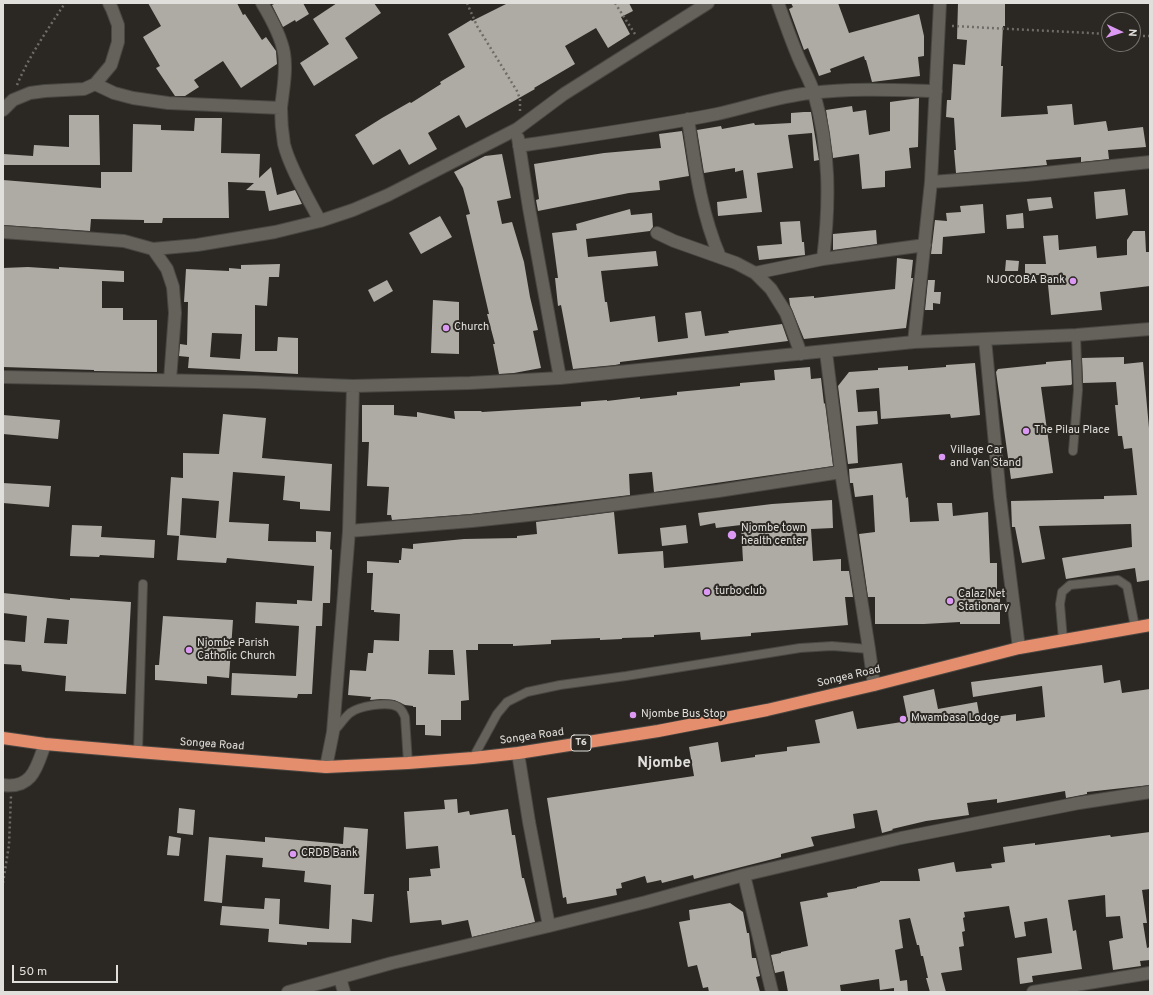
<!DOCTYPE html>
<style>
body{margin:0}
#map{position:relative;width:1153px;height:995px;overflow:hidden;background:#2b2823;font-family:Overpass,sans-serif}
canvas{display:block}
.frame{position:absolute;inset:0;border:4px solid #e1dfdc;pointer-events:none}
.north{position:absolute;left:1101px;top:12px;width:40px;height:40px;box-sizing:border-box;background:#2b2823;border:1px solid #74716d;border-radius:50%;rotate:94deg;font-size:11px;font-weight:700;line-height:16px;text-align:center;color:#e1dfdc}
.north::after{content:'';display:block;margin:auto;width:14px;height:18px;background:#dc99f4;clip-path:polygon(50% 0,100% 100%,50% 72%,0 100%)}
.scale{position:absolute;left:12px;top:965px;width:106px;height:18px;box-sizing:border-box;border:2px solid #e1dfdc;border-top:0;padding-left:5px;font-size:12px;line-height:14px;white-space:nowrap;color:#e1dfdc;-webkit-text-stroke:3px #2b2823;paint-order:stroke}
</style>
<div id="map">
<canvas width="1153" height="995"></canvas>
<div class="frame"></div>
<div class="north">N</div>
<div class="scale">50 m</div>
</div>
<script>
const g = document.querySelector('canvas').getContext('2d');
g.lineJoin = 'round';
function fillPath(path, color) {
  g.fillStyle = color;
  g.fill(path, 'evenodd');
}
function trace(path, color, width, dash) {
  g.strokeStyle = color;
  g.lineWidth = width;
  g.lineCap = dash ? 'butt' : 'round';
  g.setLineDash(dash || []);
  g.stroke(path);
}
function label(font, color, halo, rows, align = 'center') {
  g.font = font + ' Overpass,sans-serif';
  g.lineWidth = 4;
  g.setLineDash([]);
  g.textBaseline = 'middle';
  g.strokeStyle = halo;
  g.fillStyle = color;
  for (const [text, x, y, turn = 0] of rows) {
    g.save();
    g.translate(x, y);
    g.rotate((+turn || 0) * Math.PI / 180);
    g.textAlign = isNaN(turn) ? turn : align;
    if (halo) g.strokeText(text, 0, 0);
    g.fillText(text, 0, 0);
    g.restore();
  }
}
fillPath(new Path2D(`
 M148,3H237L243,15L245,14L262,40L266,37L276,51L277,64L241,88L223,61L194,80L199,87L185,96H175L156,68L160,66L143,37L161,26Z
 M276,3H303L309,14L296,22L295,20L283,27L272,5Z
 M337,3H374L381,13L345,38L358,58L314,86L300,63L329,44L313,19Z
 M508,3H629L633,11L621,17L630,34L608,48L596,28L565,46L575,64L534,88L535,89L466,128L459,115L428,133L437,149L409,165L400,149L373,165L355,135L382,118L410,102L411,103L441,84L440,82L465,67L448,34L471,20L472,21Z
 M791,3H838L849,33L919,14L924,36V56L918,57L920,76L872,82L866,60H865L864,56L830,69L831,72L819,76L808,48L804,50L789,9L793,7Z
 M958,3H1005V26H1003L1001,66H1003L1001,117L1048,114L1047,106L1072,104L1074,125L1106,121L1108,131L1143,127L1146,147L1108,150L1109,159L1081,162V157L1046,160L1047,165L956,173L954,150H956L954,118L946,117L947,100H951L953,64L965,65L967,40L957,39Z
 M919,98L918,147L909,148L911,168L885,171V187L862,189L859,154L833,158L826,110L852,106L853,112L866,110L869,135L890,131V102Z
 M804,112H811L819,160L814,161L812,133L788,135L793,168L757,173L762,212L718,216L717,202L747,198L743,170L735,172V168L704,173L697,130L721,126L722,129L754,123L755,125L791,123V113Z
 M69,115H99L100,165H3V154L33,156L34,145L69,147Z
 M195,118H222L221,153L260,154L259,178L271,167L277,195L295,190L302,204L269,211L265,191L246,190L254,183L228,182L229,218H163L162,223H144V220L91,219L90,231L3,225V180L101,188V172H132L133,124L161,125V130L194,131Z
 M682,131L689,176L659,181L660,190L629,193L538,211L536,200L539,199L534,164L604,153L661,148L659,134Z
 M502,154L511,198L497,201L502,224L512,222L524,262L530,297L538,330L533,331L541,368L514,373L499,374L493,344H495L487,314H489L466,215L470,214L463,188L454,172L485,156Z
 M1125,189L1128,215L1096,219L1094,192Z
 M1051,197L1053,208L1029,211L1027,199Z
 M983,204L985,233L943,237L942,254H931L935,220L947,221L946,213L961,212L960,206Z
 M630,209L631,215L652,213L653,227L650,231L586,239L588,257L656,251L658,266L601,271L605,302H607L610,322L655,316L658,342L688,338L685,313L701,311L705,336L729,333L728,331L782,324L788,341L620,362V364L615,365L573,369L561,305L558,306L555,278H558L552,233L577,230L576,224Z
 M1023,213L1024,228L1007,229L1006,215Z
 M440,216L452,237L421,254L409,233Z
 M800,221L802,242H804L805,255L759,260L757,246L782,244L780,222Z
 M876,230L877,244L833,250V234Z
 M1133,231H1145L1146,252H1150V286L1100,292L1102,310L1051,315L1047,275H1025V264H1046L1043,236L1058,235L1059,250L1096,246L1097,258L1127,255V240Z
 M897,258L913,260L911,278H913L906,328L804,339L790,305L789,298L814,296V298L895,289Z
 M1006,260L1019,261L1018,271H1005Z
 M280,264L279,277H269L267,306L255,305V351H277L278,337L298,338V374L188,368L189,357L179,356L180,344L187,345L188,302H184L186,269L229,271V268L241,269V265ZM212,333L242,334L240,359L210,357Z
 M28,267L59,269V267L124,271V282L102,281V308H123V320H157V372L94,371V370L3,367V268Z
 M387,280L393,291L374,302L368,290Z
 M928,280H935L934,292H941L940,304L933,303V310H925Z
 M433,300L459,302V354L431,353Z
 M1124,357V364L1143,362L1150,439V580L1137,582L1135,568L1066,579L1062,558L1132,547L1131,524L1039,526L1045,559L1022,563L1015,527H1012L1011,501L1104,499V496L1137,495L1132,448L1124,449L1122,436H1118L1115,405H1118L1116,382L1083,383L1082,358Z
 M1071,360L1072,384L1071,385L1041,387L1053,473L1011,479L996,372L998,369L1046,364V362Z
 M975,363L980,415L951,418L950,414L881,419L879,388L856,390L858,412L877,411L878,424L856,426L858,463L848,464L838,386L849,372L878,370V368L908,366V370L946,367V365Z
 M810,367L811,379L821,378L824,404L825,403L833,466L654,492L652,472L629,474L630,495L471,514L392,520L391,515H387L389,487L367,486L369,442H362V405H394V415L417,417V412L455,419L454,411H481L482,412L581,406V402L607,400V401L640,397V399L677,395V392L740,386V383L775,380L774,370Z
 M223,414L266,418L262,458L332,464L330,511L300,509V502L283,500L285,476L233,472L229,522L269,524L268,541L316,542V531L331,532L330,549L332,550L330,603H323L322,626H316L312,694H298L297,698L231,695L232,673L296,676L299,626L255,623L256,602L297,604V600L312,601L314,566L227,558L226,563L177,560L179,536L167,535L171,477L183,478V453L219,454ZM182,498L219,501L216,538L180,535Z
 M3,415L60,420L58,439L3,434Z
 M902,463L906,498L908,497L910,522L939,521L937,503H952L953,516L988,512L990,563H997V595H1000V624H960V622L924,624H875V597H868L859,534L875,532L873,495L855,497L853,483H850L849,469Z
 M3,483L51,486L49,507L3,503Z
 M832,500L833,528L811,529L813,561L841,559V571H849L853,597H845L848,625L751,633V636L701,640L700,632L654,635V637L622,638V639L600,640V638L551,640V644L513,646V644H478V650H466L469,700L461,701V720H441V736L425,735V725H416V707H413V706L405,705L394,700L381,699L370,700L371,697L348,695L350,670L366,671L368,653H373L374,640L399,641L400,614L374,612V610H371L373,573H367V561L399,563V560H401L402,548L413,549V544L464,539L517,538V536L537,534L536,522L614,512L618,554L663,551L664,568L743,561L741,525L716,528L715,523L700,526L698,513L772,504ZM429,650H453L455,675L428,674Z
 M72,525L102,526L101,537L155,540L154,558L100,555L99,557L70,556Z
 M686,525L688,543L662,546L660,528Z
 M3,593L70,600V598L131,602L126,694L65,691L66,676L22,671L21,665L3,664V640L25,642L27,616L3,613ZM47,618L69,620L67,644L44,643Z
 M163,616L233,620L229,678L207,676V684L155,680V665H159Z
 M1102,665L1104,683L1120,680L1122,693L1150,689V785L1087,792V794L1066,798L1065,791L997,803V799L967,803L969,815L926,821L892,829L893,830L882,833L877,810L853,814L855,828L811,837L814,846L781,854V857L694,879L693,875L662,883L661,880L647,883L645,876L621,883L622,888L616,889L617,895L591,900L567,904L566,897L563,898L547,798L694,776L689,747L718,742L721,762L755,757V755L787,751V747L820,743L815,720L853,711L857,729L908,721L903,696L934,689L938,709L977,702L980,719L1016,714V721L1045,717L1042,686L973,697L971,682Z
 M457,799L458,813L469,811L470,815L508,809L512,835H515L522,878H524L535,922L472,937L468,920L442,925L441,920L410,923L407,891H409V878L431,876L430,869L440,868L438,846L406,849L404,812L445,809L444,800Z
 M179,808L195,810L193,835L177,833Z
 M344,827L368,829L364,894H374L372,922L352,919L351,943L307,942V945L268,942L269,929L220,925L222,906L264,909L265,898L280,899L279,924L329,929L331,885L304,882L305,871L262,867L263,858L226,855L222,903L204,901L209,837L265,842V837L343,844Z
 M1150,832V889L1142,890L1147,923H1143L1147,948L1150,947V960L1140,961L1141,966L1113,970L1109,941L1123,938L1120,916L1106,917L1105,895L1068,900L1073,931L1076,930L1082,969L1032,976L1033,982L1020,984L1017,958L1052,953L1047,918L1024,922L1026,936L1015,938L1009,906L964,912L965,917L963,918L965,931L962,932L964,946L959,947L962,970L941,973L946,992H930L926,978H928L923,956H921L919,945H917L910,918L899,920L903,948L895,950L900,981L907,980L908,992H894V988L880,990L879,979L840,985L841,992H788L784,971L775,973L771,955L781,953V952L808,946L800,902L828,897L827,893L857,888V887L880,882V881H920L918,869L954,862L956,872L992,868L991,864L1005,862L1003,847L1035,843V845L1110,835L1111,837Z
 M169,836L181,838L179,856L167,855Z
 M730,903L743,912L747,933H749L752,958H756L760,976L756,977L760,992H709L708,987L703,988L697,965L688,967L679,922L690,920L689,910Z`), '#aeaaa4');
const lane = new Path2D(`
 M1073,451L1078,390L1076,335
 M1063,640L1060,604L1062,592L1070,585L1118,580L1127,586L1135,627
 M333,732C339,726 344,718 350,713C359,706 388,701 398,707C402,709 403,713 405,717L408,763
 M138,752L143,584
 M473,758L497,714L507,702L527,692L560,685L626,676L800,648L832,646L869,649`);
const street = new Path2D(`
 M262,3C271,18 281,36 284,53C287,71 283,89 281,108C281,120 282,132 284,144C289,166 309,200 320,221
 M778,3C784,20 790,37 797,54C802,67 810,80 814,93C830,149 830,202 823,259
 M95,84L114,93L133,98L168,103L281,108
 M3,110L13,100L30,93L45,91L84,89L95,84L111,65L118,42V25L112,9L109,3
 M688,119C695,166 701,213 720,257
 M518,138L529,208L560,378
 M519,146C585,136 652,127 717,114C749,107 779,96 811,93C851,88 896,90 936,91
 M931,182L1026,175L1150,162
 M3,232L124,241L153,249L167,269L173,287L175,313L170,380
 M657,233L674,241L736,263L755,273L771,289L786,313L801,354
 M153,249L197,245L275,232L320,221L353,210L388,195L517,129L564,94L708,3
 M755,273L823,259L925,245
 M985,339L1000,497L1019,648
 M914,342L931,182L940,3
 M826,352L841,472L869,649L874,685
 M3,377L255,382L353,386L470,383L560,378L914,342L1076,335L1150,329
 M349,531L472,521L557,512L718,491L841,472
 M518,753L529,822L549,926
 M326,767L333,732L349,531L353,386
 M3,785C33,789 37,766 45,744
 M744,875L772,992
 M340,978L344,992
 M288,992L392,963L549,926L646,902L744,875L901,838L1079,803L1150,792
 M1033,992L1150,973`);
const highway = new Path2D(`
 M3,738L45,744L138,752L326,767L408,763L473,758L518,753L658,731L767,710L874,685L1019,648L1150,625`);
trace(lane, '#494742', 10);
trace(street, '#494742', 14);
trace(highway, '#494742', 14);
trace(new Path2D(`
 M467,3L477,26L517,91L520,99V111
 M615,3L635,34
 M952,26L1109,34
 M1133,36H1150
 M17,85C29,56 48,29 65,3
 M3,883L9,845L11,796`), '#6f6c68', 2.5, [2, 3]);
trace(lane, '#65615b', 8);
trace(street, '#65615b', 12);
trace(highway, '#e58e6e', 12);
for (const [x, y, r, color] of [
 [1073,281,4,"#dc99f4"],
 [446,328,4,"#dc99f4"],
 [1026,431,4,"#dc99f4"],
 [942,457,4,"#dc99f4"],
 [732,535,5,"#dc99f4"],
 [707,592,4,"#dc99f4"],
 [950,601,4,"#dc99f4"],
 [189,650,4,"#dc99f4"],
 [633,715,4,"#dc99f4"],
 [903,719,4,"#dc99f4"],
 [293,854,4,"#dc99f4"]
]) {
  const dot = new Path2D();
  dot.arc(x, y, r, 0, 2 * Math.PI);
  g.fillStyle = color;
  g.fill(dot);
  trace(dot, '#2b2823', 1.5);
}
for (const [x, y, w] of [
 [581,743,20]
]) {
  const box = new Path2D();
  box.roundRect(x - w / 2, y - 8, w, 16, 3);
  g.fillStyle = '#2b2823';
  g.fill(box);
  trace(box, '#e1dfdc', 1);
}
label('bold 10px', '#e1dfdc', null, [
 ["T6",581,743]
]);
label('11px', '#e1dfdc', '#2b2823', [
 ["NJOCOBA Bank",1065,281,"right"],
 ["Church",454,328],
 ["The Pilau Place",1034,431],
 ["Village Car",950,451],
 ["and Van Stand",950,464],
 ["Njombe town",741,529],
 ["health center",741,542],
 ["turbo club",715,592],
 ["Calaz Net",958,595],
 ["Stationary",958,608],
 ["Njombe Parish",197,644],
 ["Catholic Church",197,657],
 ["Njombe Bus Stop",641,715],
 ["Mwambasa Lodge",911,719],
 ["CRDB Bank",301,854]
], 'left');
label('11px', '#e1dfdc', '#2b2823', [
 ["Songea Road",849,677,-13],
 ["Songea Road",532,737,-8],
 ["Songea Road",212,745,4]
]);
label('bold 15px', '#e1dfdc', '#2b2823', [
 ["Njombe",664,764]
]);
</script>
